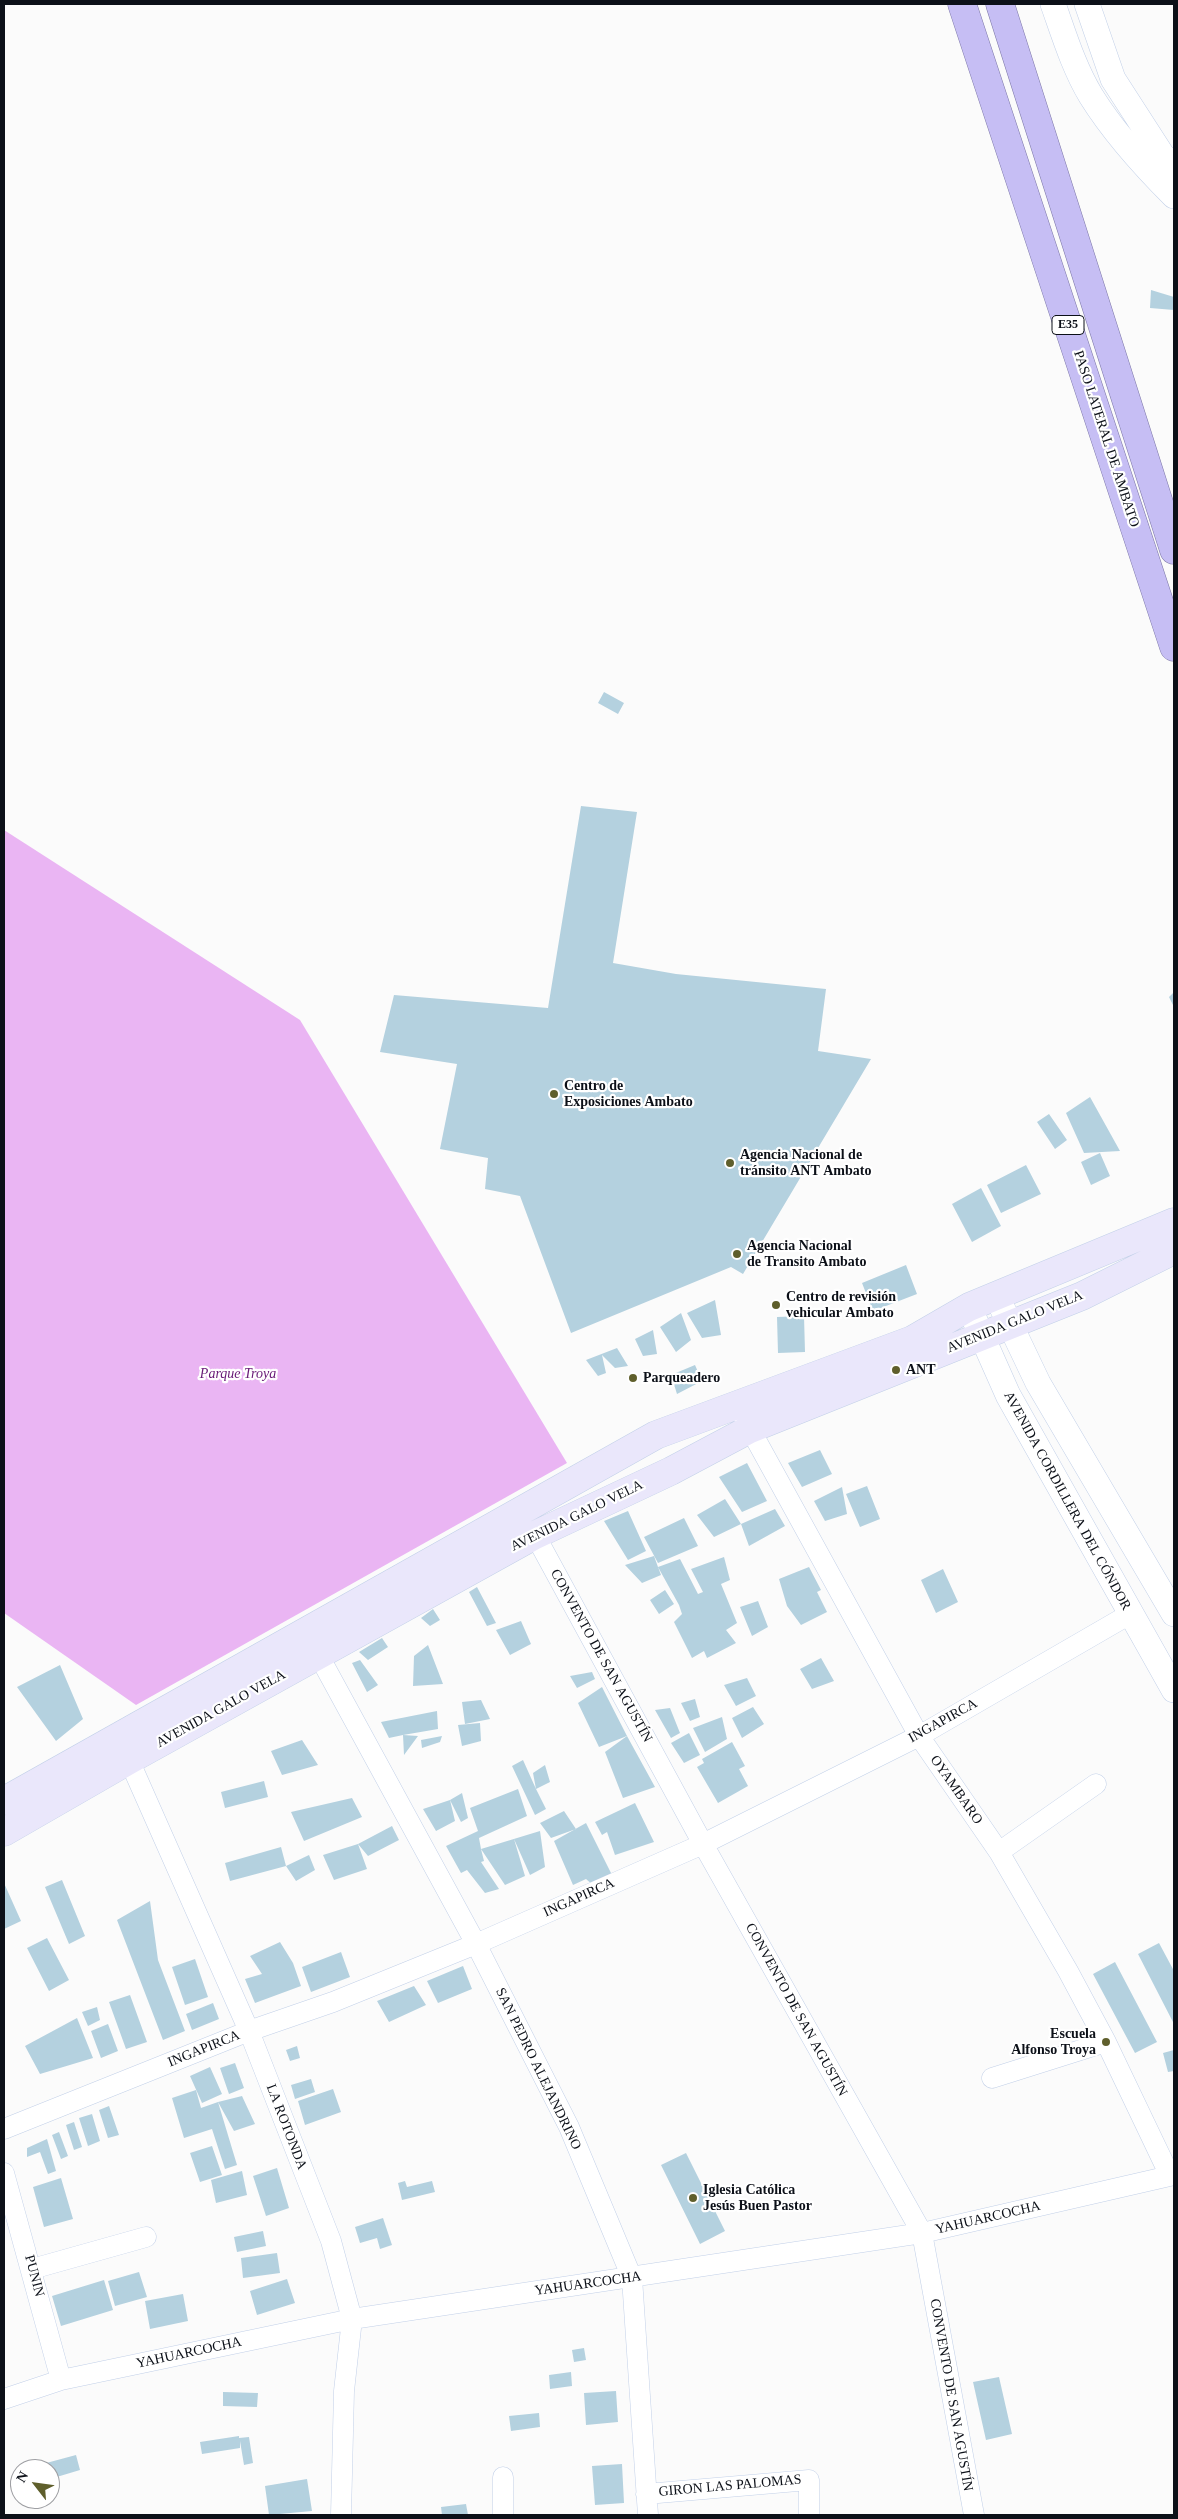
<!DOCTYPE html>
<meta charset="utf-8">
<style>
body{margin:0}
#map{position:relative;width:1178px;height:2519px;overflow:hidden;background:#fbfbfb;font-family:Georgia,serif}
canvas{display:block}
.frame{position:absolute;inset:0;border:5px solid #0c1018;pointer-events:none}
.north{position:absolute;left:10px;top:2459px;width:50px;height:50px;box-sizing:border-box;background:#fff;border:1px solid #9e9fa3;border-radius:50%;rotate:300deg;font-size:14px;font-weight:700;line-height:20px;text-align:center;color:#0c1018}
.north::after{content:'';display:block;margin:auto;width:18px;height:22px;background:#5f5f2c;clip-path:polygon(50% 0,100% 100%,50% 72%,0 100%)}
</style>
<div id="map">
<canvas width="1178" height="2519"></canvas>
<div class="frame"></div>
<div class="north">N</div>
</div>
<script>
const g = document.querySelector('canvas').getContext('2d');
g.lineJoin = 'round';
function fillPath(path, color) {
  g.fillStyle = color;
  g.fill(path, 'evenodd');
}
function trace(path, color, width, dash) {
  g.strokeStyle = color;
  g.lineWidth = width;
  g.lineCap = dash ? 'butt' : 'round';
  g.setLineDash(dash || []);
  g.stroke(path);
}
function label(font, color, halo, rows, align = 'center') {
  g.font = font + ' Georgia,serif';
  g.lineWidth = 4.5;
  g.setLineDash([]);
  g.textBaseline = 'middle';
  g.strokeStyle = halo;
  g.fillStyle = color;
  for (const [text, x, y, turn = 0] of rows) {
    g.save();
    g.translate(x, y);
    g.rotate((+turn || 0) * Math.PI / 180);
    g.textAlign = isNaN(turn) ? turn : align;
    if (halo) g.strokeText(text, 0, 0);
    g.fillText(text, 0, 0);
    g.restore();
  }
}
fillPath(new Path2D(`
 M4,830L300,1020L567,1463L136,1705L4,1613Z`), '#eab5f3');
fillPath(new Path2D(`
 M1151,290L1174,297V310L1150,308Z
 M604,692L624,703L618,714L598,703Z
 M581,806L637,812L613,963L676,974L826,989L818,1051L871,1059L743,1274L731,1267L571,1333L520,1196L485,1189L488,1158L440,1149L457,1064L380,1052L394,995L548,1008Z
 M1174,992V1007L1169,997Z
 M1090,1097L1120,1151L1084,1153L1066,1113Z
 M1049,1114L1067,1140L1055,1149L1037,1122Z
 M1100,1153L1110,1176L1091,1185L1081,1162Z
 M1026,1165L1041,1194L1001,1213L987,1185Z
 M981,1188L1001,1226L972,1242L952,1204Z
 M906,1265L917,1294L873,1311L862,1283Z
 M715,1300L721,1335L702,1338L687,1313Z
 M681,1313L691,1340L676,1352L660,1327Z
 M804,1316L805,1352L778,1353L777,1317Z
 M653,1330L657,1354L643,1356L635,1339Z
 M617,1348L628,1366L615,1368L602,1355L606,1373L598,1376L586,1360Z
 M695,1365L702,1381L677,1394L671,1375Z
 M820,1450L832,1474L802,1487L788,1463Z
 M747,1463L767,1501L742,1512L719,1477Z
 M867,1486L880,1519L860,1527L846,1494Z
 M842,1487L847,1514L825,1521L814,1501Z
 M725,1499L741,1524L714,1537L697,1515Z
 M775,1509L785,1526L749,1546L741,1524Z
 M628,1511L646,1551L628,1560L604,1521Z
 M684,1518L698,1546L658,1563L644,1537Z
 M654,1556L658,1567L680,1559L698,1594L703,1592L691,1569L724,1557L730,1580L721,1584L737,1623L726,1630L736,1643L707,1658L704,1651L692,1658L674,1622L682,1614L679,1605L658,1567L661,1575L642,1583L625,1565Z
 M809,1567L821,1590L817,1592L827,1612L801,1625L787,1606L779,1579Z
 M943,1569L958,1602L936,1613L921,1580Z
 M477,1587L496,1623L487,1626L469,1592Z
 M665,1590L674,1604L659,1614L650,1600Z
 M758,1601L768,1627L752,1636L740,1607Z
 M433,1609L440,1620L430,1626L421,1618Z
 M521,1621L531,1644L510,1655L496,1630Z
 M382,1638L388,1647L368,1660L359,1652Z
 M428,1645L443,1684L413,1686L414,1656Z
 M821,1658L834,1681L812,1689L800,1669Z
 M360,1660L378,1685L367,1692L352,1663Z
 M60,1665L83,1719L56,1741L17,1687Z
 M592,1672L595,1679L577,1688L570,1676Z
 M747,1678L756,1696L736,1706L724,1685Z
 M602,1687L627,1736L655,1787L623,1798L605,1752L627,1736L599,1747L578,1703Z
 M695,1699L700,1717L690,1721L681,1703Z
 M481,1700L490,1719L465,1724L462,1702Z
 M753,1707L764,1724L742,1738L732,1718Z
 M670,1708L680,1733L671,1738L655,1710Z
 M437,1711L438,1729L403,1735L418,1736L404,1755L403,1735L389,1738L381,1722Z
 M722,1717L727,1739L705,1752L693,1728Z
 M480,1723L481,1741L462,1746L458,1725Z
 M689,1733L700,1755L684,1763L671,1743Z
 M442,1736L440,1742L422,1748L421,1740Z
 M302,1740L318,1765L282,1775L271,1751Z
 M732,1742L745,1766L739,1769L748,1786L718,1803L697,1767L704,1763L702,1759Z
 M523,1760L536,1789L533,1773L545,1765L550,1782L536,1789L546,1809L535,1815L512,1766Z
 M264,1781L268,1797L225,1808L221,1792Z
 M518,1789L527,1816L479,1838L481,1849L540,1831L545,1867L530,1875L514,1839L525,1876L505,1885L481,1849L484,1861L481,1862L499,1889L485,1893L467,1870L461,1873L446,1846L478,1831L470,1808Z
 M462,1793L468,1818L461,1822L450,1800Z
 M352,1798L362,1817L304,1841L291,1812Z
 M450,1800L455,1821L436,1831L423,1809Z
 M635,1803L654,1842L615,1855L607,1832L602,1835L595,1822Z
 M564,1811L576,1829L551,1838L540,1823Z
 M586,1823L612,1875L594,1886L586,1879L573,1885L554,1841Z
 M392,1826L399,1840L368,1856L358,1844L367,1869L334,1880L323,1855L358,1844Z
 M281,1847L286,1866L309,1855L315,1870L296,1881L286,1866L230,1881L225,1863Z
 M62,1880L85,1936L69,1944L45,1887Z
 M4,1883L21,1921L4,1929Z
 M150,1901L158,1960L185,2031L163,2040L117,1920Z
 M47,1938L69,1980L49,1991L27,1948Z
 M280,1942L293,1963L301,1986L255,2003L245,1979L262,1974L250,1956Z
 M1159,1943L1174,1971V2024L1138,1954Z
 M341,1952L350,1977L311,1992L302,1967Z
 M195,1959L208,1997L185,2005L172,1967Z
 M1115,1962L1157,2042L1135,2053L1093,1974Z
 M463,1966L472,1989L438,2003L427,1981Z
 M414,1986L426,2005L389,2022L377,2001Z
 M130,1995L147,2042L126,2049L109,2002Z
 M213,2003L219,2019L192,2030L186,2014Z
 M97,2007L100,2020L88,2026L82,2012Z
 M77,2018L93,2058L40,2074L25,2046Z
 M108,2024L118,2051L101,2058L91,2031Z
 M297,2046L300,2058L290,2061L286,2050Z
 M1174,2050V2071L1168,2072L1163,2053Z
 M235,2063L244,2088L229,2094L220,2068Z
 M210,2067L222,2094L202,2103L190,2076Z
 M311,2079L315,2092L295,2099L291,2085Z
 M333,2089L341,2112L305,2125L298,2101Z
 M196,2090L201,2108L218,2102L237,2165L225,2169L212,2129L184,2138L172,2098Z
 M242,2096L255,2124L234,2131L218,2102Z
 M109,2106L119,2135L108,2138L99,2110Z
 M92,2114L100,2141L88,2146L79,2118Z
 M74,2122L82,2147L74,2150L66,2125Z
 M59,2132L68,2156L61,2159L52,2135Z
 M47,2139L56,2171L48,2174L40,2152L27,2157V2148Z
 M212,2146L222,2175L200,2182L190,2153Z
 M686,2153L725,2231L700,2244L661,2165Z
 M277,2168L289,2208L266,2216L253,2176Z
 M242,2171L247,2195L216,2203L211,2180Z
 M61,2178L73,2219L44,2227L33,2187Z
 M405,2181L407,2187L432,2181L435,2192L402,2200L398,2183Z
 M383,2218L392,2245L380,2249L377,2238L360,2243L355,2227Z
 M263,2231L266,2246L237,2252L234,2237Z
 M277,2253L280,2273L243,2278L241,2258Z
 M139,2272L147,2297L115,2306L108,2281Z
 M287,2279L295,2303L257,2315L250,2291Z
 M104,2280L113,2310L61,2326L52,2296Z
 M183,2294L188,2321L150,2329L145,2301Z
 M584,2348L586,2360L574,2362L572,2350Z
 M571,2372L572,2386L550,2389L549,2375Z
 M999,2377L1012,2434L986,2440L973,2382Z
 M616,2391L618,2422L586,2425L584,2393Z
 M223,2392L258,2393L257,2407L223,2406Z
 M539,2413L540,2427L511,2431L509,2416Z
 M239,2436V2438L249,2437L253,2463L244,2465L240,2441V2448L202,2454L200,2442Z
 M76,2455L80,2470L60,2476L50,2478V2469H24Z
 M622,2464L624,2503L595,2505L592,2466Z
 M307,2479L312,2511L269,2515L265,2486Z
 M466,2504L468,2515H442L441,2507Z`), '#b4d1df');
const minor = new Path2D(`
 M744,1418L919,1736L999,1852L1068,1971L1106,2042L1170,2176
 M535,1535L703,1844L922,2233L974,2515
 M319,1656L476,1944L569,2127L632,2278L648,2515
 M129,1760L249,2031L331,2241L352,2319L344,2391L341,2515
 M999,1852L1096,1784
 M992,2078L1106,2042
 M4,2129L249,2031L333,2002L476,1944L703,1844L919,1736L1130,1614
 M4,2173L61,2380
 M32,2269L146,2237
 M4,2399L61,2380L352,2319L922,2233L1174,2175
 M503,2477V2515
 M646,2494L809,2480V2515`);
const tertiary = new Path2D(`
 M1053,4C1064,35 1074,68 1091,96C1114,133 1144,166 1174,196
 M1087,4L1113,79L1162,155L1174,166
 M997,1297L1038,1383L1174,1614
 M969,1307L1008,1395L1174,1690`);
const secondary = new Path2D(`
 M4,1801L656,1435L912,1340L969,1307L1174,1222
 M4,1832L129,1760L535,1535L671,1471L750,1429L1082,1296L1174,1250`);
const trunk = new Path2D(`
 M962,4L1174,647
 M1000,4L1174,550`);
trace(minor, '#c2d0e8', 21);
trace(tertiary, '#c2d0e8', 26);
trace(secondary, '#c2d0e8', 29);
trace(trunk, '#7c77a6', 29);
trace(minor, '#fff', 20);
trace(tertiary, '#fff', 25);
trace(secondary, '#eae7fb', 28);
trace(trunk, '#c6bef4', 28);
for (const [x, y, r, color] of [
 [554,1094,5,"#5f5f2c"],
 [730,1163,5,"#5f5f2c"],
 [737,1254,5,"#5f5f2c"],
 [776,1305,5,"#5f5f2c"],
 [896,1370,5,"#5f5f2c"],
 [633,1378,5,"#5f5f2c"],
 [1106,2042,5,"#5f5f2c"],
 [693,2198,5,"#5f5f2c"]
]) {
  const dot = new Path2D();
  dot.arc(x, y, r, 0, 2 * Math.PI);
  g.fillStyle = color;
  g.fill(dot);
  trace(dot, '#fff', 2);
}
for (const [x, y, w] of [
 [1068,325,32]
]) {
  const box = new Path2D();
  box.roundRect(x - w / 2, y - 9.5, w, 19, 4);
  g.fillStyle = '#fff';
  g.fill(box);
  trace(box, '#0c1018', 1);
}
label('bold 12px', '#0c1018', null, [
 ["E35",1068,325]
]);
label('14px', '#0c1018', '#fff', [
 ["PASO LATERAL DE AMBATO",1106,439,72],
 ["AVENIDA GALO VELA",1015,1322,-22],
 ["AVENIDA CORDILLERA DEL CÓNDOR",1067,1501,61],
 ["AVENIDA GALO VELA",577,1516,-26],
 ["CONVENTO DE SAN AGUSTÍN",601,1656,61],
 ["AVENIDA GALO VELA",221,1709,-29],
 ["INGAPIRCA",943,1721,-29],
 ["OYAMBARO",956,1790,55],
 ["INGAPIRCA",579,1898,-24],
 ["CONVENTO DE SAN AGUSTÍN",796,2010,61],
 ["INGAPIRCA",204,2049,-22],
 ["SAN PEDRO ALEJANDRINO",538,2069,64],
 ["LA ROTONDA",286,2127,69],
 ["YAHUARCOCHA",988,2218,-13],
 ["PUNIN",34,2276,75],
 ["YAHUARCOCHA",588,2284,-8],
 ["YAHUARCOCHA",189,2353,-12],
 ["CONVENTO DE SAN AGUSTÍN",951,2395,80],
 ["GIRON LAS PALOMAS",730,2486,-5]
]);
label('bold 14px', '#0c1018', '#fff', [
 ["Centro de",564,1086],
 ["Exposiciones Ambato",564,1102],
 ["Agencia Nacional de",740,1155],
 ["tránsito ANT Ambato",740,1171],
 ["Agencia Nacional",747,1246],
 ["de Transito Ambato",747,1262],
 ["Centro de revisión",786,1297],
 ["vehicular Ambato",786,1313],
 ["ANT",906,1370],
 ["Parqueadero",643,1378],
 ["Escuela",1096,2034,"right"],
 ["Alfonso Troya",1096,2050,"right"],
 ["Iglesia Católica",703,2190],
 ["Jesús Buen Pastor",703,2206]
], 'left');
label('italic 14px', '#671875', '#fff', [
 ["Parque Troya",238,1374]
]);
</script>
